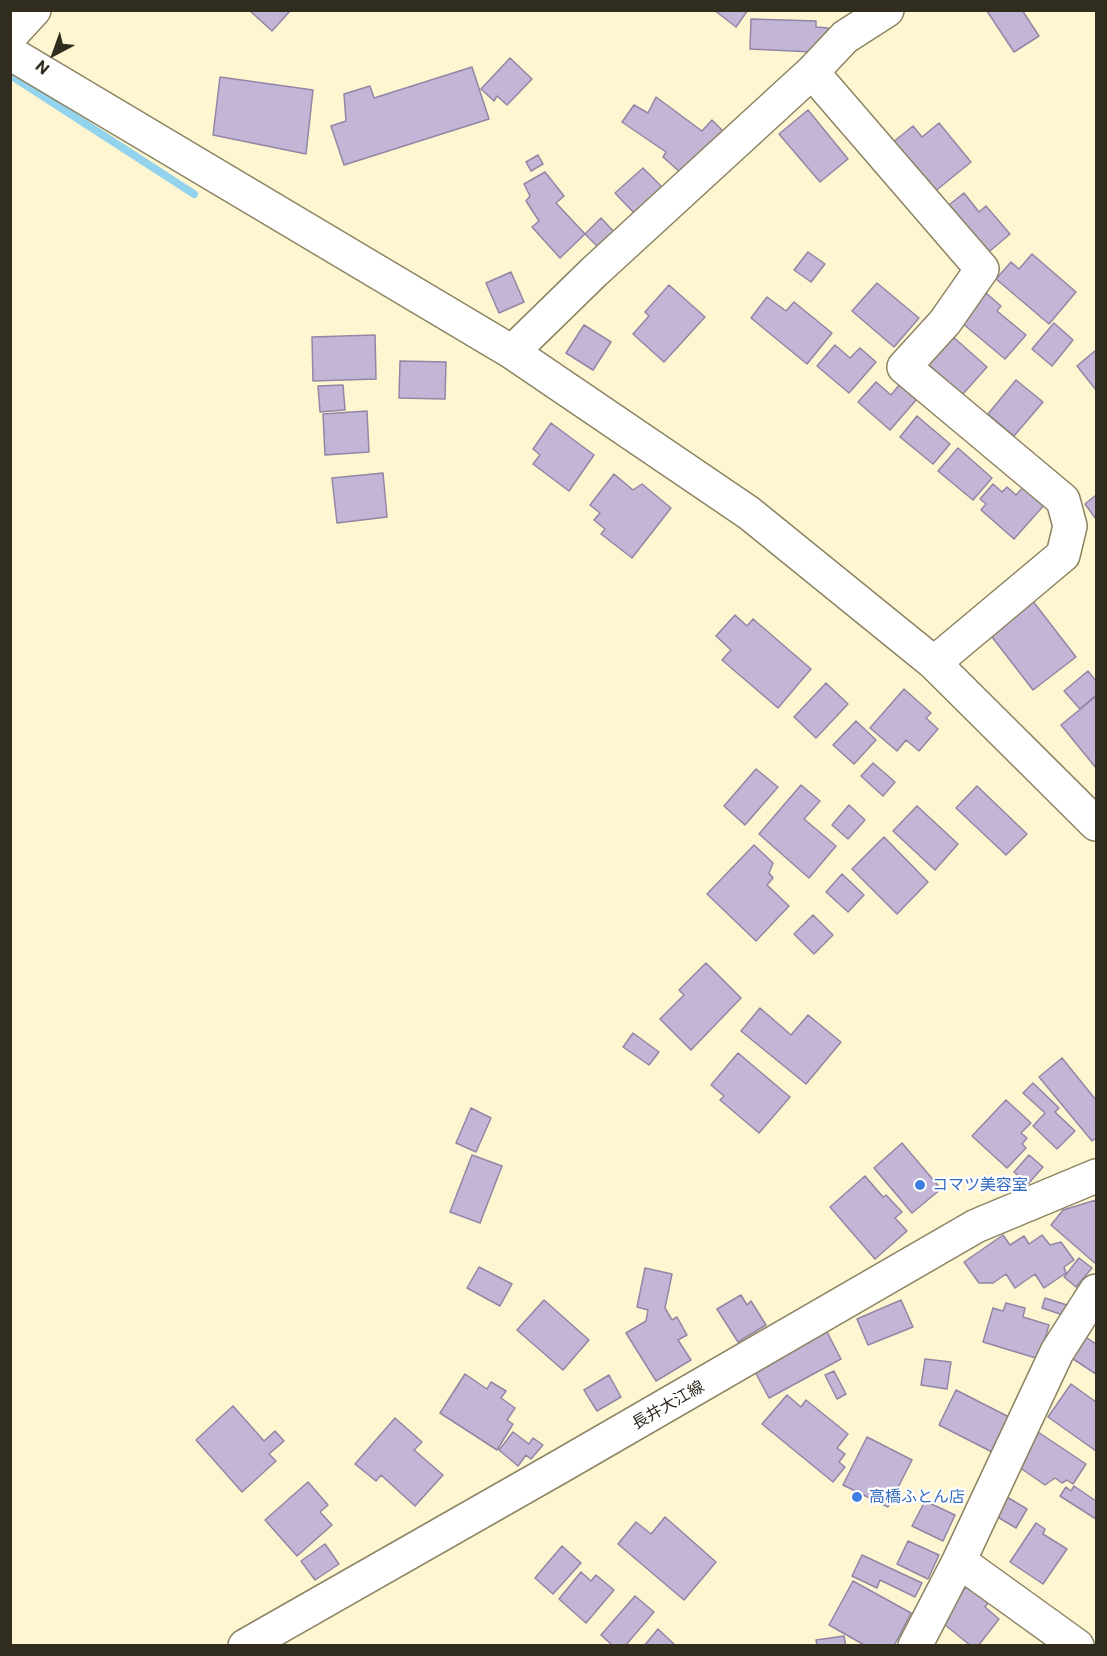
<!DOCTYPE html>
<meta charset="utf-8">
<style>
body{margin:0}
#map{position:relative;width:1107px;height:1656px;overflow:hidden;background:#fef5d1;font-family:Commissioner,sans-serif}
canvas{display:block}
.frame{position:absolute;inset:0;border:12px solid #302d1f;pointer-events:none}
.north{position:absolute;left:24px;top:24px;width:60px;height:60px;-webkit-text-stroke:4px #fff;paint-order:stroke;rotate:221deg;font-size:16px;font-weight:700;line-height:24px;text-align:center;color:#302d1f}
.north::after{content:'';display:block;margin:auto;width:21px;height:27px;background:#302d1f;clip-path:polygon(50% 0,100% 100%,50% 72%,0 100%)}
</style>
<div id="map">
<canvas width="1107" height="1656"></canvas>
<div class="frame"></div>
<div class="north">N</div>
</div>
<script>
const g = document.querySelector('canvas').getContext('2d');
g.lineJoin = 'round';
function trace(path, color, width, dash) {
  g.strokeStyle = color;
  g.lineWidth = width;
  g.lineCap = dash ? 'butt' : 'round';
  g.setLineDash(dash || []);
  g.stroke(path);
}
function fillPath(path, color) {
  g.fillStyle = color;
  g.fill(path, 'evenodd');
}
function label(font, color, halo, rows, align = 'center') {
  g.font = font + ' Commissioner,"Noto Sans JP",sans-serif';
  g.lineWidth = 4.5;
  g.setLineDash([]);
  g.textBaseline = 'middle';
  g.strokeStyle = halo;
  g.fillStyle = color;
  for (const [text, x, y, turn = 0] of rows) {
    g.save();
    g.translate(x, y);
    g.rotate((+turn || 0) * Math.PI / 180);
    g.textAlign = isNaN(turn) ? turn : align;
    if (halo) g.strokeText(text, 0, 0);
    g.fillText(text, 0, 0);
    g.restore();
  }
}
trace(new Path2D(`
 M10,75L194,194`), '#92d3ee', 8);
const building = new Path2D(`
 M249,10H291L272,31Z
 M714,10H748L736,27Z
 M1022,10L1039,36L1014,52L987,11Z
 M751,19L816,21V27L828,28V43H816L813,52L750,49Z
 M510,58L532,79L507,105L497,96L494,101L481,89Z
 M472,67L489,119L344,165L331,126L346,121L344,94L370,86L374,98Z
 M220,77L313,90L306,154L213,135Z
 M656,97L702,131L712,120L728,136L681,173L663,157L666,152L622,122L634,105L648,113Z
 M808,110L848,159L820,182L779,134Z
 M939,123L971,162L933,193L892,143L913,126L922,137Z
 M538,155L543,164L531,171L526,162Z
 M643,168L662,187L634,213L615,193Z
 M545,172L564,196L556,203L585,234L560,258L532,227L539,221L526,201L530,196L524,184Z
 M964,193L979,212L986,206L1010,234L984,256L945,208Z
 M601,218L617,235L601,250L585,234Z
 M808,252L825,264L811,282L794,270Z
 M1032,254L1076,292L1049,324L996,279L1011,262L1019,269Z
 M511,272L524,302L499,313L486,283Z
 M877,283L919,318L894,347L852,311Z
 M669,285L705,317L664,362L633,334L649,316L645,312Z
 M986,293L1001,306L997,311L1026,335L1005,359L962,323Z
 M767,297L786,311L794,302L832,333L807,364L751,318Z
 M1054,323L1073,340L1052,366L1032,349Z
 M584,325L611,342L593,370L566,353Z
 M375,335L376,379L313,381L312,337Z
 M951,335L987,367L962,395L927,363Z
 M835,345L850,358L860,348L876,362L849,393L817,366Z
 M1096,350V390L1077,366Z
 M400,361L446,362L445,399L399,398Z
 M1016,380L1043,402L1014,436L988,414Z
 M876,382L891,395L900,384L917,399L890,430L858,402Z
 M343,385L345,410L320,412L318,386Z
 M367,411L369,452L325,455L323,414Z
 M917,416L950,444L933,464L900,437Z
 M551,423L594,455L569,491L533,464L540,455L533,449Z
 M958,448L992,478L973,500L938,471Z
 M383,473L387,517L337,523L332,478Z
 M614,474L633,490L642,484L671,508L632,558L601,534L605,529L594,520L600,513L590,505Z
 M993,484L1002,492L1007,487L1016,495L1025,485L1046,503L1014,539L981,510L986,504L980,499Z
 M1096,495V519L1085,504Z
 M1032,600L1076,657L1033,690L989,633Z
 M735,615L747,626L753,619L811,669L778,708L722,660L731,650L716,636Z
 M1088,671L1096,681V695L1080,709L1064,691Z
 M826,683L848,704L816,738L794,717Z
 M904,689L931,713L926,718L938,729L919,751L906,740L897,751L870,728Z
 M1095,697L1096,699V768L1061,725Z
 M856,721L876,740L854,764L833,745Z
 M873,763L895,782L883,796L861,776Z
 M756,769L778,787L745,825L724,806Z
 M801,785L820,801L804,819L836,846L809,878L759,834Z
 M977,786L1027,834L1006,855L956,808Z
 M849,805L865,820L848,839L832,825Z
 M917,806L958,844L935,870L893,831Z
 M884,837L928,882L897,914L852,869Z
 M754,845L773,863L769,873L773,878L767,885L789,906L756,941L707,894Z
 M842,874L864,895L848,912L826,892Z
 M813,915L833,935L814,954L794,934Z
 M706,963L741,998L691,1050L660,1019L684,995L679,990Z
 M760,1008L791,1035L808,1015L841,1042L806,1084L741,1031Z
 M633,1033L659,1052L649,1065L623,1047Z
 M738,1053L790,1097L759,1133L720,1100L724,1096L711,1085Z
 M1062,1058L1096,1100V1138L1092,1141L1039,1077Z
 M1033,1083L1059,1108L1055,1112L1075,1131L1057,1149L1033,1126L1045,1113L1023,1093Z
 M1006,1100L1031,1123L1021,1133L1027,1138L1022,1144L1026,1148L1007,1168L972,1136Z
 M471,1108L491,1118L476,1152L456,1143Z
 M902,1143L941,1189L912,1213L874,1168Z
 M472,1155L502,1166L480,1223L450,1212Z
 M1029,1155L1043,1167L1028,1184L1014,1172Z
 M865,1176L883,1197L886,1195L902,1212L895,1218L907,1231L875,1259L830,1207Z
 M1096,1200V1264L1051,1225L1063,1210Z
 M1003,1235L1010,1245L1024,1236L1029,1244L1042,1235L1050,1245L1061,1242L1074,1260L1064,1267L1066,1273L1044,1288L1035,1274L1015,1288L1006,1274L993,1283H979L964,1262Z
 M1079,1258L1092,1268L1076,1287L1064,1277Z
 M479,1267L512,1284L500,1306L467,1288Z
 M645,1268L672,1274L665,1308L672,1320L677,1317L687,1335L678,1340L691,1360L656,1381L626,1333L646,1321L648,1310L637,1307Z
 M741,1295L747,1305L751,1301L766,1325L738,1342L717,1309Z
 M1045,1298L1067,1305L1063,1315L1042,1308Z
 M544,1300L589,1340L563,1370L517,1330Z
 M901,1300L913,1327L868,1345L857,1319Z
 M1006,1303L1025,1308L1023,1317L1049,1325L1039,1359L983,1342L993,1308L1003,1311Z
 M826,1330L841,1359L769,1398L753,1368Z
 M1084,1336L1096,1344V1374L1070,1357Z
 M925,1359L951,1362L947,1389L921,1385Z
 M834,1371L846,1394L837,1399L825,1375Z
 M465,1374L487,1389L491,1382L506,1391L501,1398L515,1408L507,1420L513,1424L497,1450L440,1413Z
 M609,1375L621,1397L597,1411L584,1390Z
 M1071,1384L1096,1402V1451L1048,1417Z
 M956,1390L1011,1418L994,1453L939,1425Z
 M787,1395L801,1407L806,1400L848,1434L837,1448L845,1454L839,1462L845,1467L833,1482L762,1424Z
 M233,1406L264,1441L275,1431L284,1441L269,1454L276,1461L242,1492L196,1440Z
 M395,1418L422,1442L414,1450L443,1475L415,1506L381,1475L376,1481L355,1464Z
 M513,1432L529,1444L533,1438L543,1445L531,1459L526,1455L518,1466L499,1450Z
 M1038,1432L1086,1464L1073,1484L1067,1480L1062,1483L1055,1478L1045,1485L1016,1465Z
 M867,1437L912,1460L888,1507L843,1485Z
 M308,1482L328,1505L320,1512L332,1525L297,1556L265,1520Z
 M1074,1486L1096,1501V1519L1060,1496L1066,1487L1071,1491Z
 M1007,1497L1027,1509L1016,1528L996,1516Z
 M925,1501L955,1515L943,1541L912,1526Z
 M665,1517L716,1562L684,1600L618,1544L636,1522L651,1534Z
 M1036,1523L1045,1529L1043,1534L1067,1549L1043,1584L1010,1562Z
 M908,1541L939,1555L928,1579L897,1564Z
 M325,1544L339,1564L315,1580L301,1561Z
 M562,1546L581,1563L553,1594L535,1578Z
 M862,1555L922,1583L915,1597L880,1580L877,1588L852,1576Z
 M581,1572L591,1581L596,1575L614,1590L586,1623L559,1599Z
 M853,1581L911,1613L894,1646H866L829,1625Z
 M970,1582L991,1599L985,1607L999,1619L978,1646H971L939,1620Z
 M635,1596L654,1612L625,1646H613L601,1635Z
 M658,1629L676,1646H644Z
 M844,1636L846,1646H817L816,1640Z`);
fillPath(building, '#c2b5d5');
trace(building, '#9386a5', 1.5);
const minor = new Path2D(`
 M10,53L512,352L749,513L934,663L1096,824
 M812,72L982,269L945,322L904,367L1063,500L1070,526L1063,555L934,663
 M512,352L594,272L812,72L845,37L887,10
 M959,1561L1077,1646
 M915,1646L959,1561L1057,1352L1096,1291`);
const major = new Path2D(`
 M10,36L34,10
 M245,1646L561,1466L976,1226L1096,1176`);
trace(minor, '#8c8363', 36);
trace(major, '#8c8363', 36);
trace(minor, '#fff', 33);
trace(major, '#fff', 33);
for (const [x, y, r, color] of [
 [920,1185,6,"#3f7fe0"],
 [857,1497,6,"#3f7fe0"]
]) {
  const dot = new Path2D();
  dot.arc(x, y, r, 0, 2 * Math.PI);
  g.fillStyle = color;
  g.fill(dot);
  trace(dot, '#fff', 2);
}
label('16px', '#366cbe', '#fff', [
 ["コマツ美容室",932,1185],
 ["高橋ふとん店",869,1497]
], 'left');
label('16px', '#302d1f', '#fff', [
 ["長井大江線",668,1405,-30]
]);
</script>
